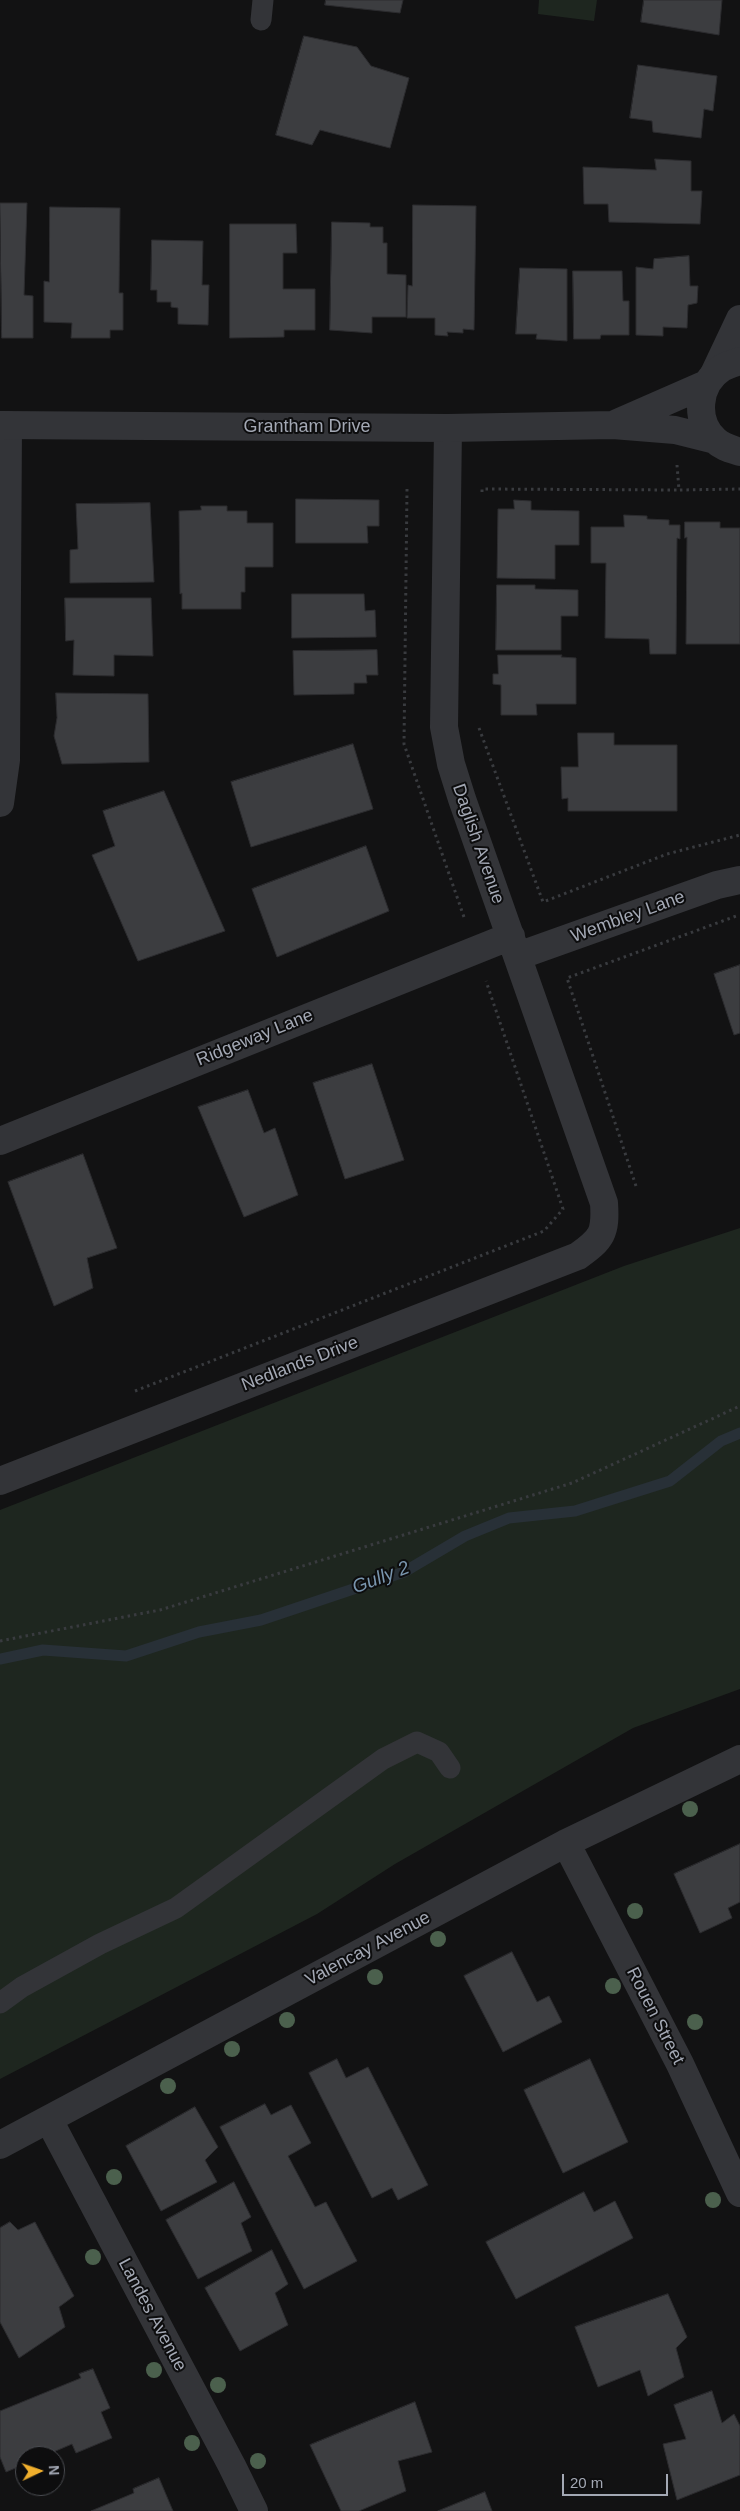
<!DOCTYPE html>
<style>
body{margin:0}
#map{position:relative;width:740px;height:2511px;overflow:hidden;background:#121213;font-family:Arial,sans-serif}
canvas{display:block}
.north{position:absolute;left:15px;top:2446px;width:50px;height:50px;box-sizing:border-box;background:#0d0d0e;border:1px solid #494b50;border-radius:50%;rotate:87deg;font-size:14px;font-weight:700;line-height:20px;text-align:center;color:#a3a8b4}
.north::after{content:'';display:block;margin:auto;width:18px;height:22px;background:#f0af2d;clip-path:polygon(50% 0,100% 100%,50% 72%,0 100%)}
.scale{position:absolute;left:562px;top:2474px;width:106px;height:22px;box-sizing:border-box;border:2px solid #a3a8b4;border-top:0;padding-left:6px;font-size:15px;line-height:18px;white-space:nowrap;color:#a3a8b4;-webkit-text-stroke:4px #0d0d0e;paint-order:stroke}
</style>
<div id="map">
<canvas width="740" height="2511"></canvas>
<div class="north">N</div>
<div class="scale">20 m</div>
</div>
<script>
const g = document.querySelector('canvas').getContext('2d');
g.lineJoin = 'round';
function fillPath(path, color) {
  g.fillStyle = color;
  g.fill(path, 'evenodd');
}
function trace(path, color, width, dash) {
  g.strokeStyle = color;
  g.lineWidth = width;
  g.lineCap = dash ? 'butt' : 'round';
  g.setLineDash(dash || []);
  g.stroke(path);
}
function label(font, color, halo, rows, align = 'center') {
  g.font = font + ' Arial,sans-serif';
  g.lineWidth = 4;
  g.setLineDash([]);
  g.textBaseline = 'middle';
  g.strokeStyle = halo;
  g.fillStyle = color;
  for (const [text, x, y, turn = 0] of rows) {
    g.save();
    g.translate(x, y);
    g.rotate((+turn || 0) * Math.PI / 180);
    g.textAlign = isNaN(turn) ? turn : align;
    if (halo) g.strokeText(text, 0, 0);
    g.fillText(text, 0, 0);
    g.restore();
  }
}
fillPath(new Path2D(`
 M539,0H597L594,21L538,14Z
 M740,1228V1689L633,1728L395,1864L317,1914L0,2079V1510L624,1266Z`), '#1e261f');
trace(new Path2D(`
 M0,1659L43,1650L126,1656L199,1632L261,1620L404,1572L465,1536L509,1518L575,1511L670,1481L721,1441L740,1433`), '#283037', 11);
const building = new Path2D(`
 M326,0H403L400,13L325,5Z
 M644,0H722L719,35L641,22Z
 M304,36L357,47L371,66L409,78L390,148L320,130L312,145L276,135Z
 M638,65L717,76L713,111L704,109L701,138L653,132L652,121L630,118Z
 M655,159L691,161V191H702L700,224L609,222L608,204H584L583,167L656,170Z
 M0,203H27L24,295L33,296V338H2Z
 M413,205L476,206L474,330L463,329V333L447,332L448,336L435,335V318H407L408,285L412,286Z
 M50,207L120,208L119,293H123V330H110V338H71L72,323L44,322V281L49,282Z
 M332,222L370,223V227H383V243H387V274L406,275V317H372V333L330,330Z
 M230,224H296L297,253H283V289H315V330H284V337L230,338Z
 M152,240L203,241L202,285H209L208,325L178,324V308L171,307V302H157V290H151Z
 M689,256L690,286H698L697,303L688,305L687,328L663,327V336L636,335V267L653,269L654,259Z
 M520,268L567,269V341L536,339L537,334H516Z
 M573,271H622L623,301H629V335H601L600,339H574Z
 M296,499L379,500V526H367L368,543H296Z
 M514,500L531,501V510L579,511V545H555V579L497,578L498,509H514Z
 M150,503L154,582L70,583V550L78,549L76,504Z
 M201,506H227V511H247V523H273V567H245V592H241V609H182V593L180,594L179,511L201,510Z
 M624,515L647,516V519L669,520V525H680V539L677,538L676,654H650L649,639L605,638L606,563H591V527H624Z
 M685,522H720V528H740V644H686L687,537L685,538Z
 M497,585H535V589L578,590V616H561V650H496Z
 M292,594H364L365,611L375,610L376,637L292,638Z
 M65,598H151L153,656L114,655V676L73,675L74,640L66,641Z
 M377,650L378,675H366L367,683H354V694L294,695L293,651Z
 M498,655H562L561,657L576,658V704H536L537,715H501V685L493,684V674H498Z
 M56,693L148,694L149,762L62,764L54,736L57,718Z
 M578,733H614V745H677V811H568V798L562,799L561,767H578Z
 M353,744L373,809L251,847L231,782Z
 M164,791L225,931L138,961L92,855L115,846L103,811Z
 M366,846L389,911L277,957L252,889Z
 M740,965V1033L734,1035L714,974Z
 M372,1064L404,1160L345,1179L313,1083Z
 M248,1090L264,1133L275,1128L298,1195L244,1217L198,1107Z
 M83,1154L117,1248L87,1258L93,1288L54,1306L8,1182Z
 M740,1844V1902L728,1908L732,1918L700,1933L674,1874Z
 M512,1952L537,2002L549,1996L562,2022L503,2052L464,1976Z
 M337,2059L346,2078L368,2067L428,2185L398,2200L392,2188L372,2198L309,2073Z
 M590,2059L628,2142L563,2173L524,2090Z
 M265,2104L271,2115L291,2105L311,2143L288,2156L315,2207L326,2202L357,2261L304,2289L220,2127Z
 M195,2107L218,2147L205,2160L217,2182L161,2211L126,2146Z
 M234,2182L251,2217L241,2223L252,2251L198,2279L166,2220Z
 M584,2192L594,2212L615,2201L633,2238L516,2299L486,2242Z
 M10,2222L18,2230L35,2222L74,2296L59,2307L65,2327L19,2358L0,2322V2228Z
 M272,2250L288,2284L275,2293L288,2325L240,2351L205,2288Z
 M668,2294L687,2337L676,2348L684,2377L648,2396L640,2370L598,2387L575,2327Z
 M93,2369L110,2408L101,2412L112,2438L76,2453L72,2444L44,2456H25V2464L6,2472L0,2457V2411L81,2378L79,2374Z
 M712,2391L722,2423L734,2414L740,2426V2475L677,2500L663,2444L686,2439L674,2405Z
 M415,2402L432,2452L398,2461L406,2491L359,2511H341L310,2445Z
 M159,2478L173,2511H91L134,2493L133,2489Z
 M485,2492L492,2511H438Z`);
fillPath(building, '#3c3d40');
trace(building, '#2c2c2f', 1);
trace(new Path2D(`
 M677,465L679,490L740,489
 M407,489L404,744L465,920
 M482,492V489L679,490
 M479,728L543,902L667,854L740,835
 M636,1186L567,978L739,915
 M135,1391L544,1231L563,1209L486,981
 M0,1641L160,1610L572,1483L740,1406`), '#393b3f', 3, [2.5, 4]);
trace(new Path2D(`
 M261,20L263,0
 M0,2003L22,1987L100,1944L176,1908L383,1759L417,1742L439,1752L450,1768`), '#333438', 21);
trace(new Path2D(`
 M714,374L740,319
 M0,803L6,760L8,425
 M518,956L717,885L740,880
 M0,1141L511,936
 M0,1481L578,1256C602,1239 606,1233 604,1203L462,799L451,764L444,727L448,428
 M566,1843L680,2064L740,2193
 M49,2120L232,2466L254,2511
 M0,2145L566,1843L740,1759`), '#333438', 28);
trace(new Path2D(`
 M740,361C734,363 727,365 722,368C697,384 694,421 715,440C722,447 731,449 740,452
 M617,423L706,384
 M0,425L448,428L613,425L675,430L715,440`), '#333438', 28);
g.fillStyle = '#4b604d';
for (const [x, y] of [
 [690,1809],
 [635,1911],
 [438,1939],
 [375,1977],
 [613,1986],
 [287,2020],
 [695,2022],
 [232,2049],
 [168,2086],
 [114,2177],
 [713,2200],
 [93,2257],
 [154,2370],
 [218,2385],
 [192,2443],
 [258,2461]
]) {
  g.beginPath();
  g.arc(x, y, 8, 0, 2 * Math.PI);
  g.fill();
}
label('18px', '#a3a8b4', '#0d0d0e', [
 ["Grantham Drive",307,427],
 ["Daglish Avenue",478,844,71],
 ["Wembley Lane",628,917,-20],
 ["Ridgeway Lane",255,1038,-22],
 ["Nedlands Drive",300,1364,-21],
 ["Valencay Avenue",368,1949,-28],
 ["Rouen Street",655,2016,63],
 ["Landes Avenue",152,2315,62]
]);
label('italic 19px', '#7a96af', '#0d0d0e', [
 ["Gully 2",381,1578,-21]
]);
</script>
